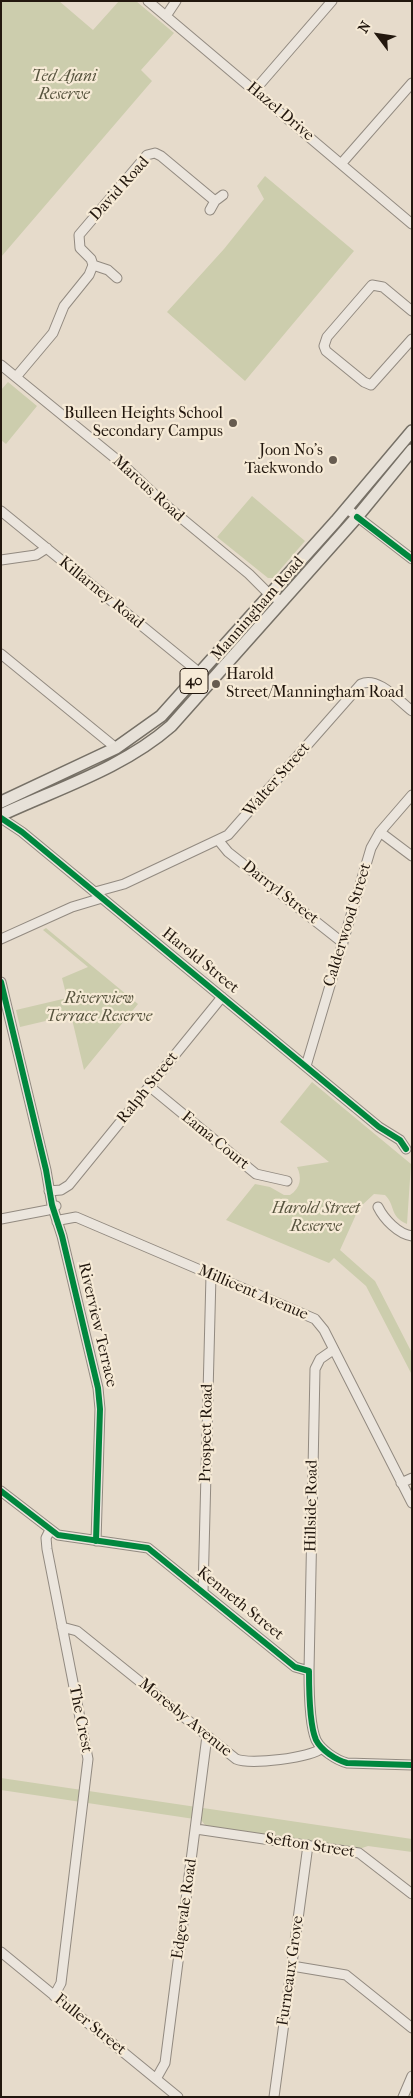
<!DOCTYPE html>
<style>
body{margin:0}
#map{position:relative;width:413px;height:2098px;overflow:hidden;background:#e6dbcb;font-family:"IM FELL French Canon",serif}
canvas{display:block}
.frame{position:absolute;inset:0;border:2px solid #22170e;pointer-events:none}
.north{position:absolute;left:353px;top:10px;width:50px;height:50px;-webkit-text-stroke:4px #f6ead6;paint-order:stroke;rotate:301deg;font-size:14px;font-weight:700;line-height:20px;text-align:center;color:#22170e}
.north::after{content:'';display:block;margin:auto;width:18px;height:22px;background:#22170e;clip-path:polygon(50% 0,100% 100%,50% 72%,0 100%)}
</style>
<div id="map">
<canvas width="413" height="2098"></canvas>
<div class="frame"></div>
<div class="north">N</div>
</div>
<script>
const g = document.querySelector('canvas').getContext('2d');
g.lineJoin = 'round';
function fillPath(path, color) {
  g.fillStyle = color;
  g.fill(path, 'evenodd');
}
function trace(path, color, width, dash) {
  g.strokeStyle = color;
  g.lineWidth = width;
  g.lineCap = dash ? 'butt' : 'round';
  g.setLineDash(dash || []);
  g.stroke(path);
}
function label(font, color, halo, rows, align = 'center') {
  g.font = font + ' "IM FELL French Canon",serif';
  g.lineWidth = 4.5;
  g.setLineDash([]);
  g.textBaseline = 'middle';
  g.strokeStyle = halo;
  g.fillStyle = color;
  for (const [text, x, y, turn = 0] of rows) {
    g.save();
    g.translate(x, y);
    g.rotate((+turn || 0) * Math.PI / 180);
    g.textAlign = isNaN(turn) ? turn : align;
    if (halo) g.strokeText(text, 0, 0);
    g.fillText(text, 0, 0);
    g.restore();
  }
}
fillPath(new Path2D(`
 M1,1H59L93,30L119,1H136L174,33L141,70L152,81L1,257Z
 M265,176L354,251L245,381L167,312L224,249L264,199L257,186Z
 M8,382L37,406L6,444L1,440V390Z
 M252,496L305,541L273,578H268L217,537Z
 M46,928L138,1004L84,1070L71,1015L20,1027L16,1010L67,998L62,978L88,967L43,930Z
 M312,1082L411,1164L407,1224C389,1216 396,1206 385,1195L374,1194L359,1208L340,1250L375,1281L412,1353V1375L366,1286L334,1258L329,1263L226,1220L255,1184L270,1187L284,1195H290C301,1188 302,1177 297,1167L329,1162L280,1122Z
 M1,1778L412,1839V1852L368,1846L359,1849L211,1827L205,1825L201,1820L1,1790Z`), '#cccdad');
const minor = new Path2D(`
 M148,1L412,224
 M166,16L176,1
 M254,91L332,1
 M341,164L412,83
 M210,210L215,201L223,195
 M93,265L91,259L80,248L79,235L147,155L155,153L161,156L215,201
 M412,311L383,287L372,285L327,337L324,346L326,351L364,382L371,385L412,339
 M1,365L121,463L168,507L249,574L270,595L282,601
 M16,377L53,333L64,306L89,275L93,265L108,270L117,278
 M346,508L412,559
 M1,511L201,674
 M1,560L36,555L47,548
 M1,654L116,748
 M1,818L22,832L379,1127L400,1140L406,1149
 M380,832L412,856
 M219,841L228,852L343,943
 M95,892L124,884L228,835L361,684C378,676 399,701 412,711
 M1,939L72,907L102,898
 M1,982L46,1170L52,1205L62,1236L98,1388L100,1409L96,1541
 M306,1066L371,848L380,832L412,795
 M149,1086L256,1174L287,1181
 M49,1191L61,1190L69,1185L222,997
 M378,1207C384,1219 398,1234 412,1236
 M1,1219L48,1210L56,1206
 M57,1222L60,1220L76,1217L315,1319L324,1330L412,1503
 M401,1483L412,1478
 M1,1491L58,1535L148,1548L295,1667L309,1671C309,1689 309,1724 316,1740C321,1750 336,1760 347,1763L412,1765
 M50,1530L46,1538L47,1549L88,1759L61,1983L54,1996
 M203,1592L211,1275
 M62,1627L77,1631L236,1759C250,1765 311,1758 322,1748
 M309,1671L315,1369L320,1359L333,1350
 M196,1829L359,1853L412,1894
 M1,1952L178,2097
 M292,1966L346,1975L412,2028
 M156,2079L165,2063L207,1736
 M274,2097L308,1845
 M403,2097L412,2076`);
const major = new Path2D(`
 M1,802L116,748L161,716L336,521L412,431
 M1,815C59,788 123,768 171,726L357,517L412,450`);
trace(minor, '#928a80', 11);
trace(major, '#767066', 14);
trace(minor, '#ebe5dd', 9);
trace(major, '#e7e1d8', 11);
trace(new Path2D(`
 M357,517L412,559
 M1,818L22,832L379,1127L400,1140L406,1149
 M1,982L46,1170L52,1205L62,1236L98,1388L100,1409L96,1541
 M1,1491L58,1535L148,1548L295,1667L309,1671C309,1689 309,1724 316,1740C321,1750 336,1760 347,1763L412,1765`), '#00873e', 6);
for (const [x, y, r, color] of [
 [233,423,5,"#675c50"],
 [333,460,5,"#675c50"],
 [216,684,5,"#675c50"]
]) {
  const dot = new Path2D();
  dot.arc(x, y, r, 0, 2 * Math.PI);
  g.fillStyle = color;
  g.fill(dot);
  trace(dot, '#f6ead6', 2);
}
for (const [x, y, w] of [
 [194,681,28]
]) {
  const box = new Path2D();
  box.roundRect(x - w / 2, y - 12.5, w, 25, 4);
  g.fillStyle = '#f6ead6';
  g.fill(box);
  trace(box, '#22170e', 1);
}
label('bold 15px', '#22170e', null, [
 ["40",194,681]
]);
label('italic 16px', '#56533d', '#f6ead6', [
 ["Ted Ajani",64,77],
 ["Reserve",64,95],
 ["Riverview",99,999],
 ["Terrace Reserve",99,1017],
 ["Harold Street",316,1209],
 ["Reserve",316,1227]
]);
label('16px', '#22170e', '#f6ead6', [
 ["Hazel Drive",280,112,40],
 ["David Road",120,189,-48],
 ["Marcus Road",148,489,42],
 ["Killarney Road",101,593,39],
 ["Manningham Road",258,609,-49],
 ["Walter Street",277,780,-49],
 ["Darryl Street",280,893,38],
 ["Calderwood Street",348,925,-73],
 ["Harold Street",200,961,39],
 ["Ralph Street",148,1088,-51],
 ["Eama Court",215,1141,39],
 ["Millicent Avenue",253,1293,23],
 ["Riverview Terrace",97,1325,77],
 ["Prospect Road",207,1433,-89],
 ["Hillside Road",312,1506,-89],
 ["Kenneth Street",240,1604,39],
 ["Moresby Avenue",185,1718,39],
 ["The Crest",80,1719,79],
 ["Sefton Street",310,1846,9],
 ["Edgevale Road",185,1909,-82],
 ["Furneaux Grove",291,1971,-82],
 ["Fuller Street",90,2025,39]
]);
label('16px', '#22170e', '#f6ead6', [
 ["Bulleen Heights School",223,414],
 ["Secondary Campus",223,432],
 ["Joon No's",323,451],
 ["Taekwondo",323,469],
 ["Harold",226,675,"left"],
 ["Street/Manningham Road",226,693,"left"]
], 'right');
</script>
